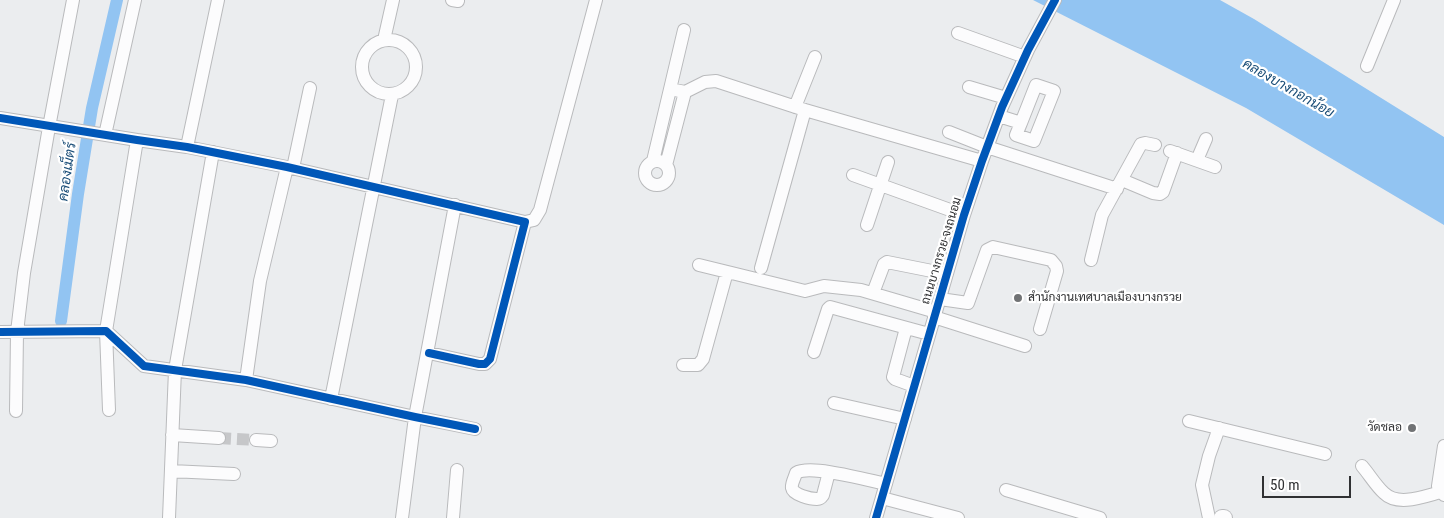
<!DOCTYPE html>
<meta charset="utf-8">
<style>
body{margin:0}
#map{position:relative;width:1444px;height:518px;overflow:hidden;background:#ebedef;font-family:"Roboto Condensed",sans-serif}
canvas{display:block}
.scale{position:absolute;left:1262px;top:476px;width:89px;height:22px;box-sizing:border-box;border:2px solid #303133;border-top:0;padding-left:6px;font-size:15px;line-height:18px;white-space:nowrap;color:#303133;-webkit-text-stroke:4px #fff;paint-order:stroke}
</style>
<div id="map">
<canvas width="1444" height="518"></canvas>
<div class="scale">50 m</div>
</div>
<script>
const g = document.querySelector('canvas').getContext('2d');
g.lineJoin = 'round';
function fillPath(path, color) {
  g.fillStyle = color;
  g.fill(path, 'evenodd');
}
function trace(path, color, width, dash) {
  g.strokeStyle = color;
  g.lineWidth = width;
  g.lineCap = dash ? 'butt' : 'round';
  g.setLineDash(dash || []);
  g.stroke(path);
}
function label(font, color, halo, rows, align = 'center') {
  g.font = font + ' "Roboto Condensed",Sarabun,sans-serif';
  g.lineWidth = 4.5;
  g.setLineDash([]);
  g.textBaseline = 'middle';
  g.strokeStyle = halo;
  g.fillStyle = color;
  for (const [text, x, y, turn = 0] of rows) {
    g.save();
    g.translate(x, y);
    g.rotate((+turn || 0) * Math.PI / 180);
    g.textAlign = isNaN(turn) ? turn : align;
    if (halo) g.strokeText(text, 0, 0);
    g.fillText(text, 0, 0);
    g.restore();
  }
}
fillPath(new Path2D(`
 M1033,0H1220L1254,19L1444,137V225L1246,108Z`), '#92c4f2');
trace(new Path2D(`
 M61,321L78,194L92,108L117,0`), '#92c4f2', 12);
trace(new Path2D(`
 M219,438L256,440`), '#c6c7c9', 12, [12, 6]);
const minor = new Path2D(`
 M452,0L458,1
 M958,33L1025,57
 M384,40L393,0
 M362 67a27 27 0 1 1 54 0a27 27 0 1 1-54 0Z
 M1367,66L1394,0
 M969,87L1006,98
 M670,89L685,92L705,82L716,81L805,110L982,161
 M795,107L815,57
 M999,116L1021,123L1016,135L1034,141L1054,91L1036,85L1021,123
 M0,118L137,140L187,147L287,167L525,222L490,359L485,364H479L429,353
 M949,132L987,147L1117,189
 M105,135L135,0
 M187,147L218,0
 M1170,151L1215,167
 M1197,160L1206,139
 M645 173a12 12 0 1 1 24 0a12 12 0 1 1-24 0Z
 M653,161L684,30
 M666,165L685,92
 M293,168L310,88
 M853,175L964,215
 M1122,180L1153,193L1160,194L1163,192L1177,153
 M525,222L534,220L540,210L596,0
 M867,225L888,162
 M1091,260L1102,215L1141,144L1145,143L1155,145
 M699,265L805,291L824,286L861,290L936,312
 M761,268L805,110
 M873,293L884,264L887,262L947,274
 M940,299L968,303L987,250L993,247L1051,260L1056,266L1057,271L1040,329
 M934,317L1025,346
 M906,328L893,377L895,379L914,386
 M0,332L106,331L144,366L246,380L415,417L475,429
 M814,352L828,309L830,307L929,334
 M683,365H698L703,359L727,272
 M246,380L260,281L287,167
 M331,399L392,95
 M834,403L905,419
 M109,410L106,331L137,140
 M16,411L17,332L24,273L49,127L73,0
 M1189,421L1325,454
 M172,435L219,438
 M256,440L271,441
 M1444,446L1438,486L1439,489L1444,495
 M1362,466C1369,474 1376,486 1384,493C1398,507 1425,496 1441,492
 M171,471L234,474
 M829,472L823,495C821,498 821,499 817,499C811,499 793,495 792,488C791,484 795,477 796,473C810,464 867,480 886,484
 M1006,490L1100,518
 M882,498L958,518
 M169,518L175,370L213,152
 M402,518L415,417L455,205
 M453,518L457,470
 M876,518L964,215L982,161L1002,107L1028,50L1055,0
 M1209,518L1202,485L1209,456L1219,428`);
const major = new Path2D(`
 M1222,518H1224`);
trace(minor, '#b9babc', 14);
trace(major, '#b9babc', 18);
trace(minor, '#fcfcfd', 12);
trace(major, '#fcfcfd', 16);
trace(new Path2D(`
 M0,118L137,140L187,147L287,167L525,222L490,359L485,364H479L429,353
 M0,332L106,331L144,366L246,380L415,417L475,429
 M876,518L964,215L982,161L1002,107L1028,50L1055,0`), '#0057b8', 8);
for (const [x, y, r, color] of [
 [1018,298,5,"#717375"],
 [1412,428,5,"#717375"]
]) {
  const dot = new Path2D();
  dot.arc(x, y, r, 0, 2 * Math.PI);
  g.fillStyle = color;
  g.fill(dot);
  trace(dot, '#fff', 2);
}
label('12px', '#303133', '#fff', [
 ["ถนนบางกรวย-จงถนอม",942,251,-73]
]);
label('12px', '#303133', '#fff', [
 ["สำนักงานเทศบาลเมืองบางกรวย",1028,298],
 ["วัดชลอ",1402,428,"right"]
], 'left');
label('italic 14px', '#1b4e78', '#fff', [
 ["คลองบางกอกน้อย",1288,89,30],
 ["คลองเม็ตร์",68,172,-82]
]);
</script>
